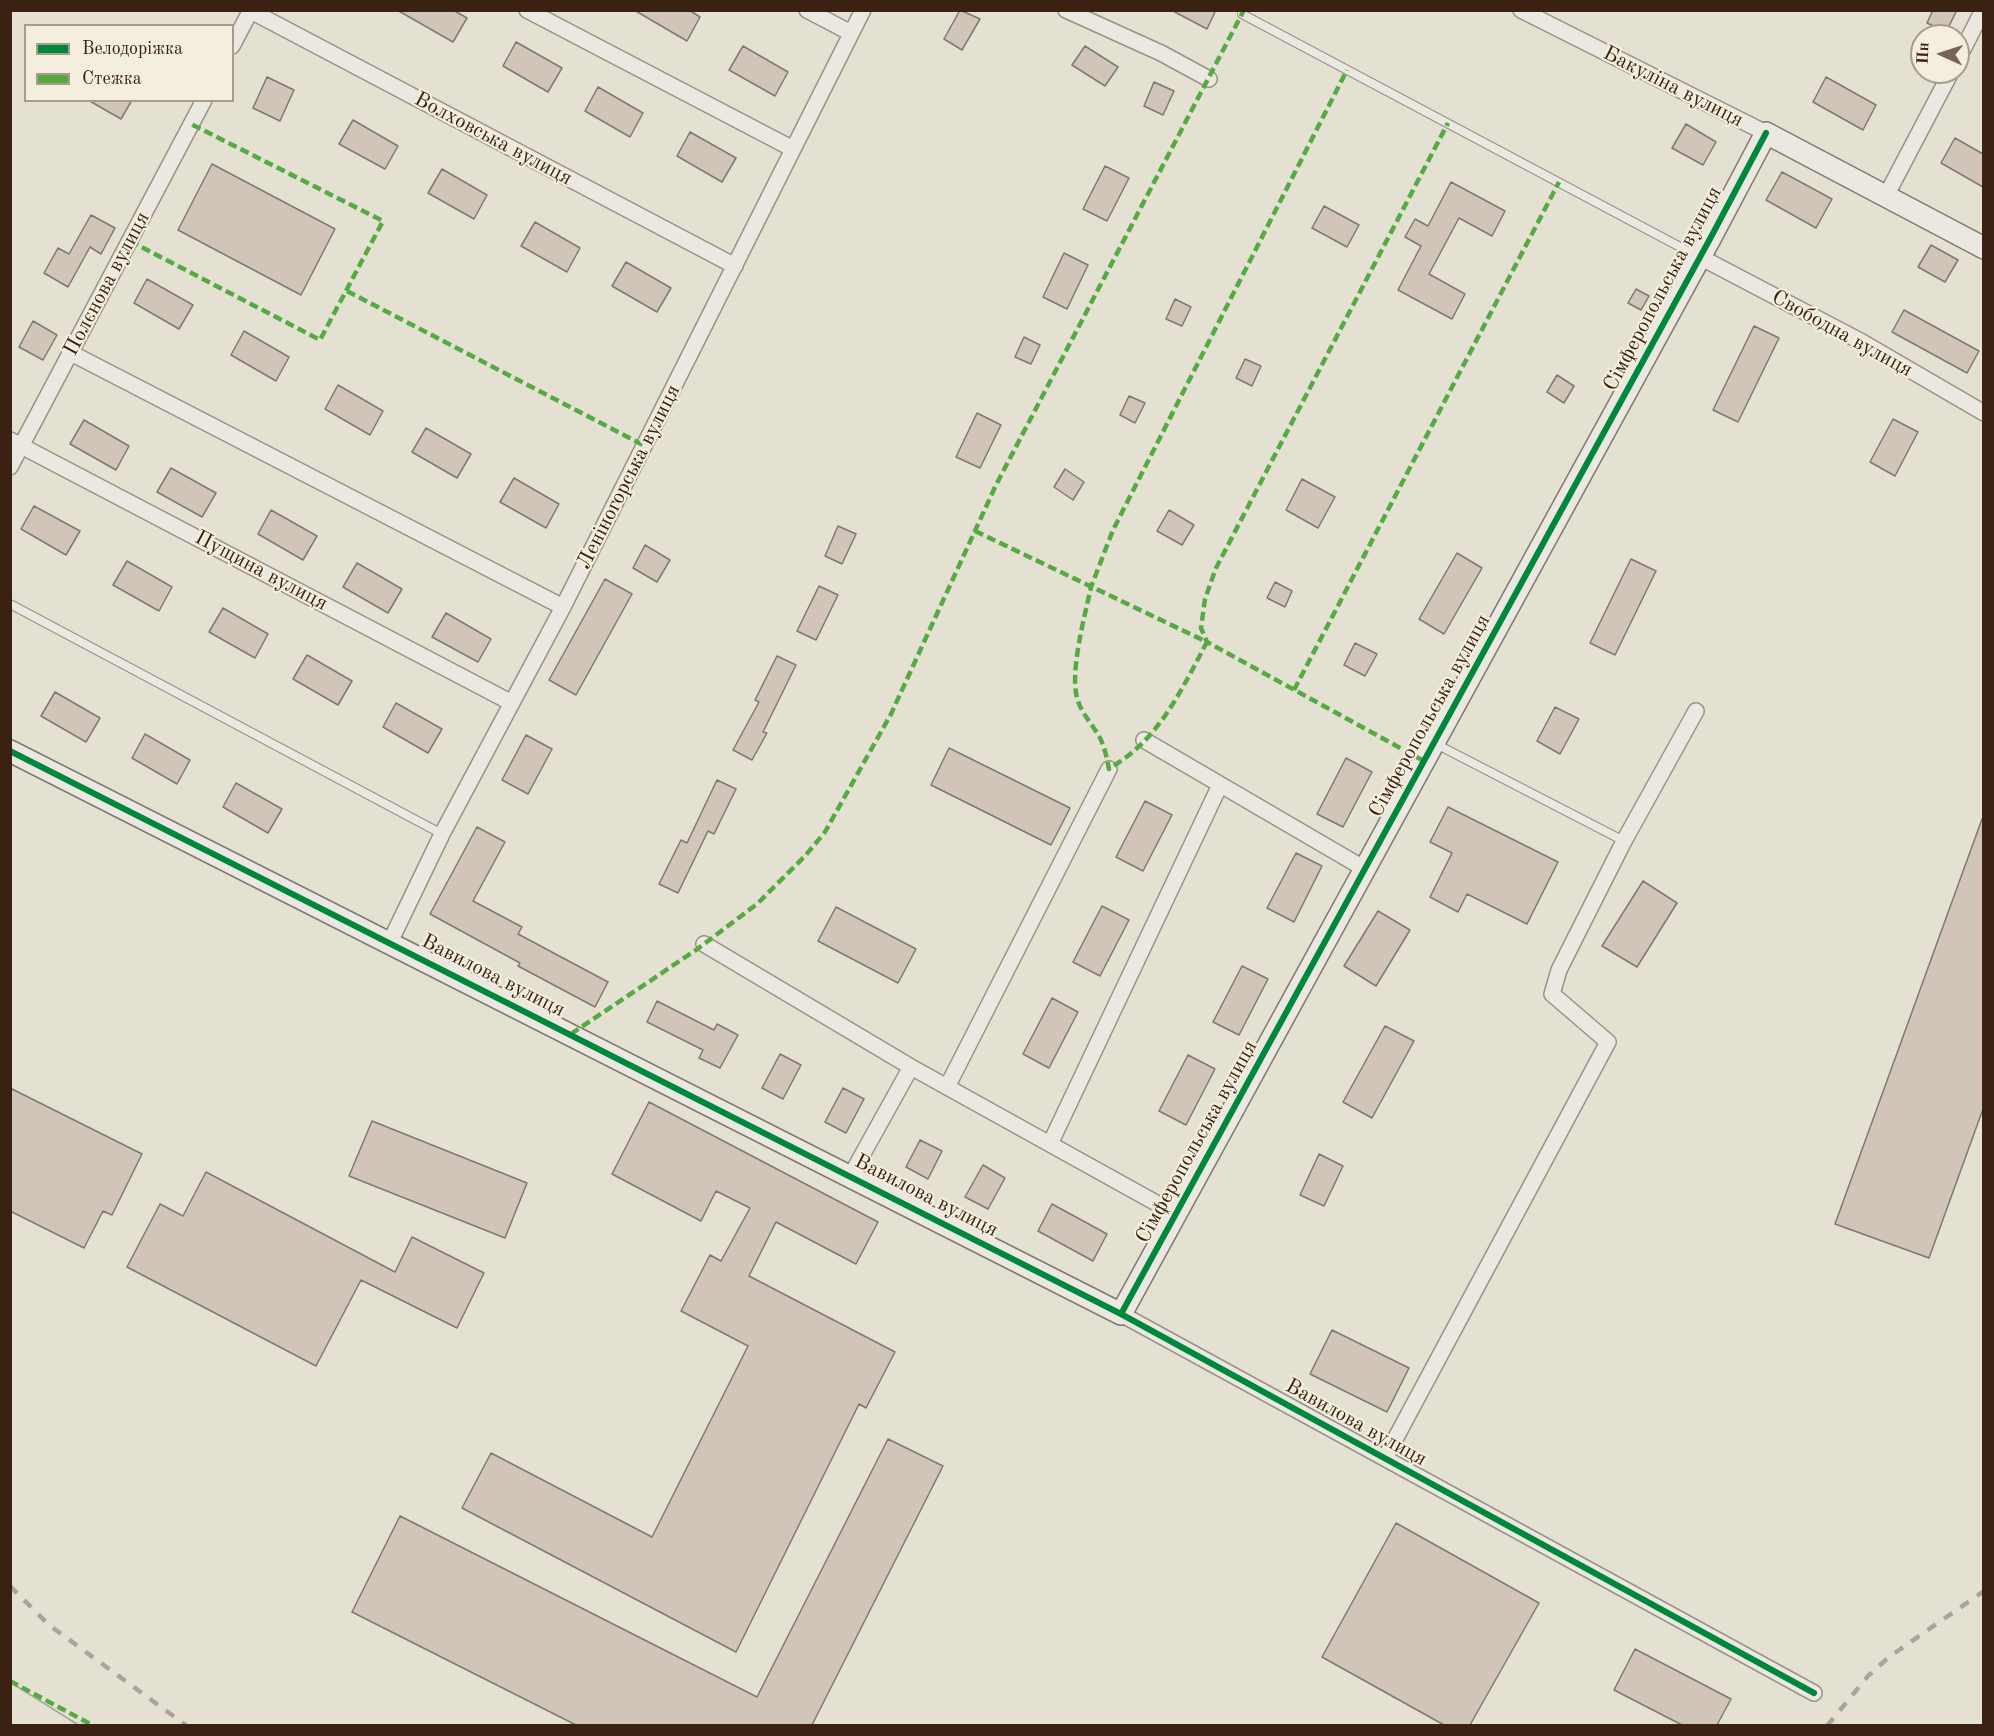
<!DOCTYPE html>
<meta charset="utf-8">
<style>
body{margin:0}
#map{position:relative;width:1994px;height:1736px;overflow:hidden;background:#e4e0d2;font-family:"Old Standard TT",serif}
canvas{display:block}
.frame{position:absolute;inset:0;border:12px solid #3a2111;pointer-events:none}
.legend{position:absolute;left:24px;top:24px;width:210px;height:78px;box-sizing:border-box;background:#f3eedd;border:2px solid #a99c8b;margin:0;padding:8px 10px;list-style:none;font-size:18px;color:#3a2111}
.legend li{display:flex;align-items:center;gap:12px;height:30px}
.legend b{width:30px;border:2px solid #a99c8b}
.north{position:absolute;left:1910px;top:24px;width:60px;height:60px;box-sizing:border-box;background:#f3eedd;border:2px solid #a99c8b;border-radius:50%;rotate:273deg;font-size:16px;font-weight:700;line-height:24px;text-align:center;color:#3a2111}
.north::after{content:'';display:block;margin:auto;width:21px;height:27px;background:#766455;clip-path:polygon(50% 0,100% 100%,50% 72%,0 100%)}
</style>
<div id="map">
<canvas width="1994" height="1736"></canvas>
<div class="frame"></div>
<ul class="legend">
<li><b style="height:8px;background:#00873e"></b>Велодоріжка</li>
<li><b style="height:8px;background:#55aa42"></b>Стежка</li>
</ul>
<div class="north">Пн</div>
</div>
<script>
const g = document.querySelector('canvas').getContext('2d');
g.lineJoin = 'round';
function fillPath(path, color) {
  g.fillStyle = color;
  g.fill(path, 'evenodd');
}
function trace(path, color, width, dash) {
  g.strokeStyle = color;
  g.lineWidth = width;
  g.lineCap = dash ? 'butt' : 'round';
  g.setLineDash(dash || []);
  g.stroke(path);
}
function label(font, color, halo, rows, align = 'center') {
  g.font = font + ' "Old Standard TT",serif';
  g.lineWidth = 4.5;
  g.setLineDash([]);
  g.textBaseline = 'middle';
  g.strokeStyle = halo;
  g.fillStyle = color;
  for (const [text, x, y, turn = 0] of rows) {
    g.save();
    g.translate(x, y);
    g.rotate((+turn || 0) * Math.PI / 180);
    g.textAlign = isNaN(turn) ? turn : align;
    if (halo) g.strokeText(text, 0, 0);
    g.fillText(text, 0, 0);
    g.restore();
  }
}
const building = new Path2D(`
 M397,10H453L467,18L453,42Z
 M634,10H689L700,17L687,41Z
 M960,10L980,19L962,50L944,39Z
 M1171,10H1216L1207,29Z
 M1933,10H1957L1946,32L1927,23Z
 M516,42L562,68L548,92L503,66Z
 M743,46L788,72L775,96L729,70Z
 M1085,46L1118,67L1105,86L1072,65Z
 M267,77L294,90L280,121L253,108Z
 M1826,77L1876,105L1863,130L1813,102Z
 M1154,82L1174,91L1163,115L1144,106Z
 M598,87L643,113L630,137L585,111Z
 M88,100H132L121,119Z
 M353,120L398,146L385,169L339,144Z
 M1686,124L1716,142L1703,165L1672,148Z
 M690,132L736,158L722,182L677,156Z
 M1955,138L1983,154V187L1941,163Z
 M212,164L335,229L301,295L178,230Z
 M1105,166L1129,178L1107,221L1083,209Z
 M442,169L487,195L474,219L428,193Z
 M1782,172L1832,199L1816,228L1766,200Z
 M1451,182L1505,211L1492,236L1459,218L1429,274L1465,294L1452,319L1398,290L1421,246L1405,237L1415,219L1428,226Z
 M1324,206L1359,225L1347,247L1312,228Z
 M91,215L115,228L101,254L90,247L68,287L44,273L58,248L69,254Z
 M535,222L580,248L567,272L521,246Z
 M1931,245L1958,260L1945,282L1918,267Z
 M1064,253L1088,265L1067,309L1043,297Z
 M626,262L671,288L657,312L612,286Z
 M147,279L193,305L179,329L134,303Z
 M1636,289L1649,296L1641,310L1628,303Z
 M1175,299L1191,307L1182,326L1166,319Z
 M1904,310L1979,351L1967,373L1892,332Z
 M33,321L57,335L43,360L19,347Z
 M1754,326L1779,338L1738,422L1713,410Z
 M244,331L289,357L276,381L231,355Z
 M1024,337L1040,345L1031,364L1015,357Z
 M1245,359L1261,366L1252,386L1236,378Z
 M1557,375L1574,386L1564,403L1547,392Z
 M338,385L383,411L370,435L325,409Z
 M1129,396L1145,403L1135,423L1120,415Z
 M977,413L1001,425L980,468L956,457Z
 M1893,419L1918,432L1895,476L1870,462Z
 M84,420L129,446L116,470L70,444Z
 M426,428L471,454L457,478L412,452Z
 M171,468L216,493L202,517L157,492Z
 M1065,469L1084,482L1073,500L1054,487Z
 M514,478L559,504L546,528L500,502Z
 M1302,479L1335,497L1318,528L1286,510Z
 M34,506L80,531L66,555L21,529Z
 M271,510L317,536L303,560L258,534Z
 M1169,510L1194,525L1182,545L1157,531Z
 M838,526L856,534L842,564L825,556Z
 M645,545L670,560L657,582L633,568Z
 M1457,553L1482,568L1444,634L1419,619Z
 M1631,559L1656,571L1615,655L1590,643Z
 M127,561L172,587L159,611L113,585Z
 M357,563L402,589L388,613L343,587Z
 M605,579L632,594L576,695L549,680Z
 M1275,582L1292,591L1285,607L1267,598Z
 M819,586L838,595L816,640L797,631Z
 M223,608L268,634L255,658L209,632Z
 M446,613L491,639L478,662L432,637Z
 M1355,643L1377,654L1365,676L1344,665Z
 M307,655L352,681L338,705L293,679Z
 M777,656L796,665L763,732L767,733L752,760L733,750L759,702L755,700Z
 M55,692L100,718L86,742L41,716Z
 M396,703L442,729L428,753L383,727Z
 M1555,707L1579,719L1560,754L1537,741Z
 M145,734L190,760L177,784L132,758Z
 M526,735L552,749L528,794L502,780Z
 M949,748L1070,808L1051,845L931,785Z
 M1346,758L1372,772L1343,827L1317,814Z
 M717,780L736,789L714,834L708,831L678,893L659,884L681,840L687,843Z
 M236,783L282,809L268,833L223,807Z
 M1145,801L1172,815L1143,871L1116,857Z
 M1448,807L1558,862L1527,924L1467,894L1458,912L1430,897L1452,853L1430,842Z
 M1982,819H1983V1109L1929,1258L1835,1224Z
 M477,827L505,842L473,901L522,927L518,934L608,982L595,1007L518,966L520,963L430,914Z
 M1296,853L1322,866L1294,922L1267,908Z
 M1643,881L1677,903L1637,967L1602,946Z
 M1102,906L1129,920L1100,976L1073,962Z
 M836,907L916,949L898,983L818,941Z
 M1378,911L1410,930L1376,986L1344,966Z
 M1242,966L1268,979L1239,1035L1213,1022Z
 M1052,998L1078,1012L1049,1068L1023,1054Z
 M657,1001L714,1030L717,1024L738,1035L720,1068L699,1058L703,1050L647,1022Z
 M1385,1026L1414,1041L1372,1118L1343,1102Z
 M780,1054L801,1065L783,1099L762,1088Z
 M1188,1055L1215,1069L1186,1125L1159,1111Z
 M10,1088L142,1154L112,1215L103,1211L84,1248L10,1211Z
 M843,1088L864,1099L846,1133L825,1122Z
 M649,1102L878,1222L856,1264L776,1222L749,1276L895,1352L866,1408L859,1404L736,1652L462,1508L491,1453L652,1537L748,1346L681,1311L710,1255L721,1261L750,1208L716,1191L701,1221L612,1174Z
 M372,1121L527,1183L505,1238L349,1176Z
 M920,1140L942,1151L928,1179L906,1167Z
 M1319,1154L1343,1166L1324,1206L1300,1195Z
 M983,1165L1005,1178L988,1209L965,1197Z
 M206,1172L395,1272L412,1237L484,1273L457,1328L361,1280L316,1366L127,1267L160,1204L183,1216Z
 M1052,1204L1107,1234L1093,1261L1038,1231Z
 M1332,1330L1409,1368L1387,1412L1310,1374Z
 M888,1439L943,1466L812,1725H576L352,1612L400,1516L757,1697Z
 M1396,1523L1539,1603L1470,1725H1444L1322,1657Z
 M1635,1649L1731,1699L1717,1725H1682L1614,1690Z`);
fillPath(building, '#d0c5b8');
trace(building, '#7f796f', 1.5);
const lane = new Path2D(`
 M1242,14L1699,257
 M10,604L442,834
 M1436,744L1624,841`);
const street = new Path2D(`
 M527,10L793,149
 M807,10L851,33
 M1066,10L1161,53L1209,79
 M1521,10L1766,133
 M251,11L735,266
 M232,46L251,10
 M1958,59L1983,10
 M1886,196L1951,72
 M1700,257L1862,342L1984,413
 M71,353L563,607
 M10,440L512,703
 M10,467L204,100
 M1144,740L1365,869
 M390,942L442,834L563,607L863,10
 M704,944L911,1067
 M947,1087L1109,769
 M1050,1144L1220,785
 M850,1177L911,1067L1176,1214
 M1121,1314L1814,1693
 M1385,1458L1608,1042L1552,994L1559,970L1624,841L1696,711`);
const secondary = new Path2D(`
 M10,751L1121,1314L1711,237L1766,133L1984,248`);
trace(lane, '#989288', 10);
trace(street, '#989288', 18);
trace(secondary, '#7f796f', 24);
trace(lane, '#ebe8e1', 8);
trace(street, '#ebe8e1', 15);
trace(secondary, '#ebe8e1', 21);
trace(new Path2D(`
 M10,1682L80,1726`), '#a9a59e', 1.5);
trace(new Path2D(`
 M10,1586L49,1625L187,1726
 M1827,1726L1868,1676L1889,1657L1984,1591`), '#a9a59e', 4.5, [10, 10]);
trace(new Path2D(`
 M130,241L320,340L383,221L191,124
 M347,291L645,446
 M975,531L1207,642C1187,679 1168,721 1135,750C1127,757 1118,763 1109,769C1107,759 1105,748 1100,738C1093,725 1081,713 1077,698C1070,672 1084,618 1090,592L1091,587L1113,530L1347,70
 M1294,690L1559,182
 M1424,761L1207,642L1201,628L1205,599L1216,568L1448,123
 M571,1034L696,950L757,904L805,856L825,832L891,714L996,485L1244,10
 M10,1681L94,1726`), '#55aa42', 4.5, [9, 4.5]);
trace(new Path2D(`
 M10,751L1121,1314L1814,1693
 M1121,1314L1711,237L1766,133`), '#00873e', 6);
label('21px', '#3a2111', '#f3eedd', [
 ["Бакуліна вулиця",1673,87,27],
 ["Волховська вулиця",493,139,28],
 ["Полєнова вулиця",107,284,-62],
 ["Сімферопольська вулиця",1663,289,-62],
 ["Свободна вулиця",1842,334,29],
 ["Леніногорська вулиця",629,477,-63],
 ["Пущина вулиця",261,571,28],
 ["Сімферопольська вулиця",1430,716,-61],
 ["Вавилова вулиця",493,976,27],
 ["Сімферопольська вулиця",1197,1142,-61],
 ["Вавилова вулиця",926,1196,27],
 ["Вавилова вулиця",1356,1423,29]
]);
</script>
